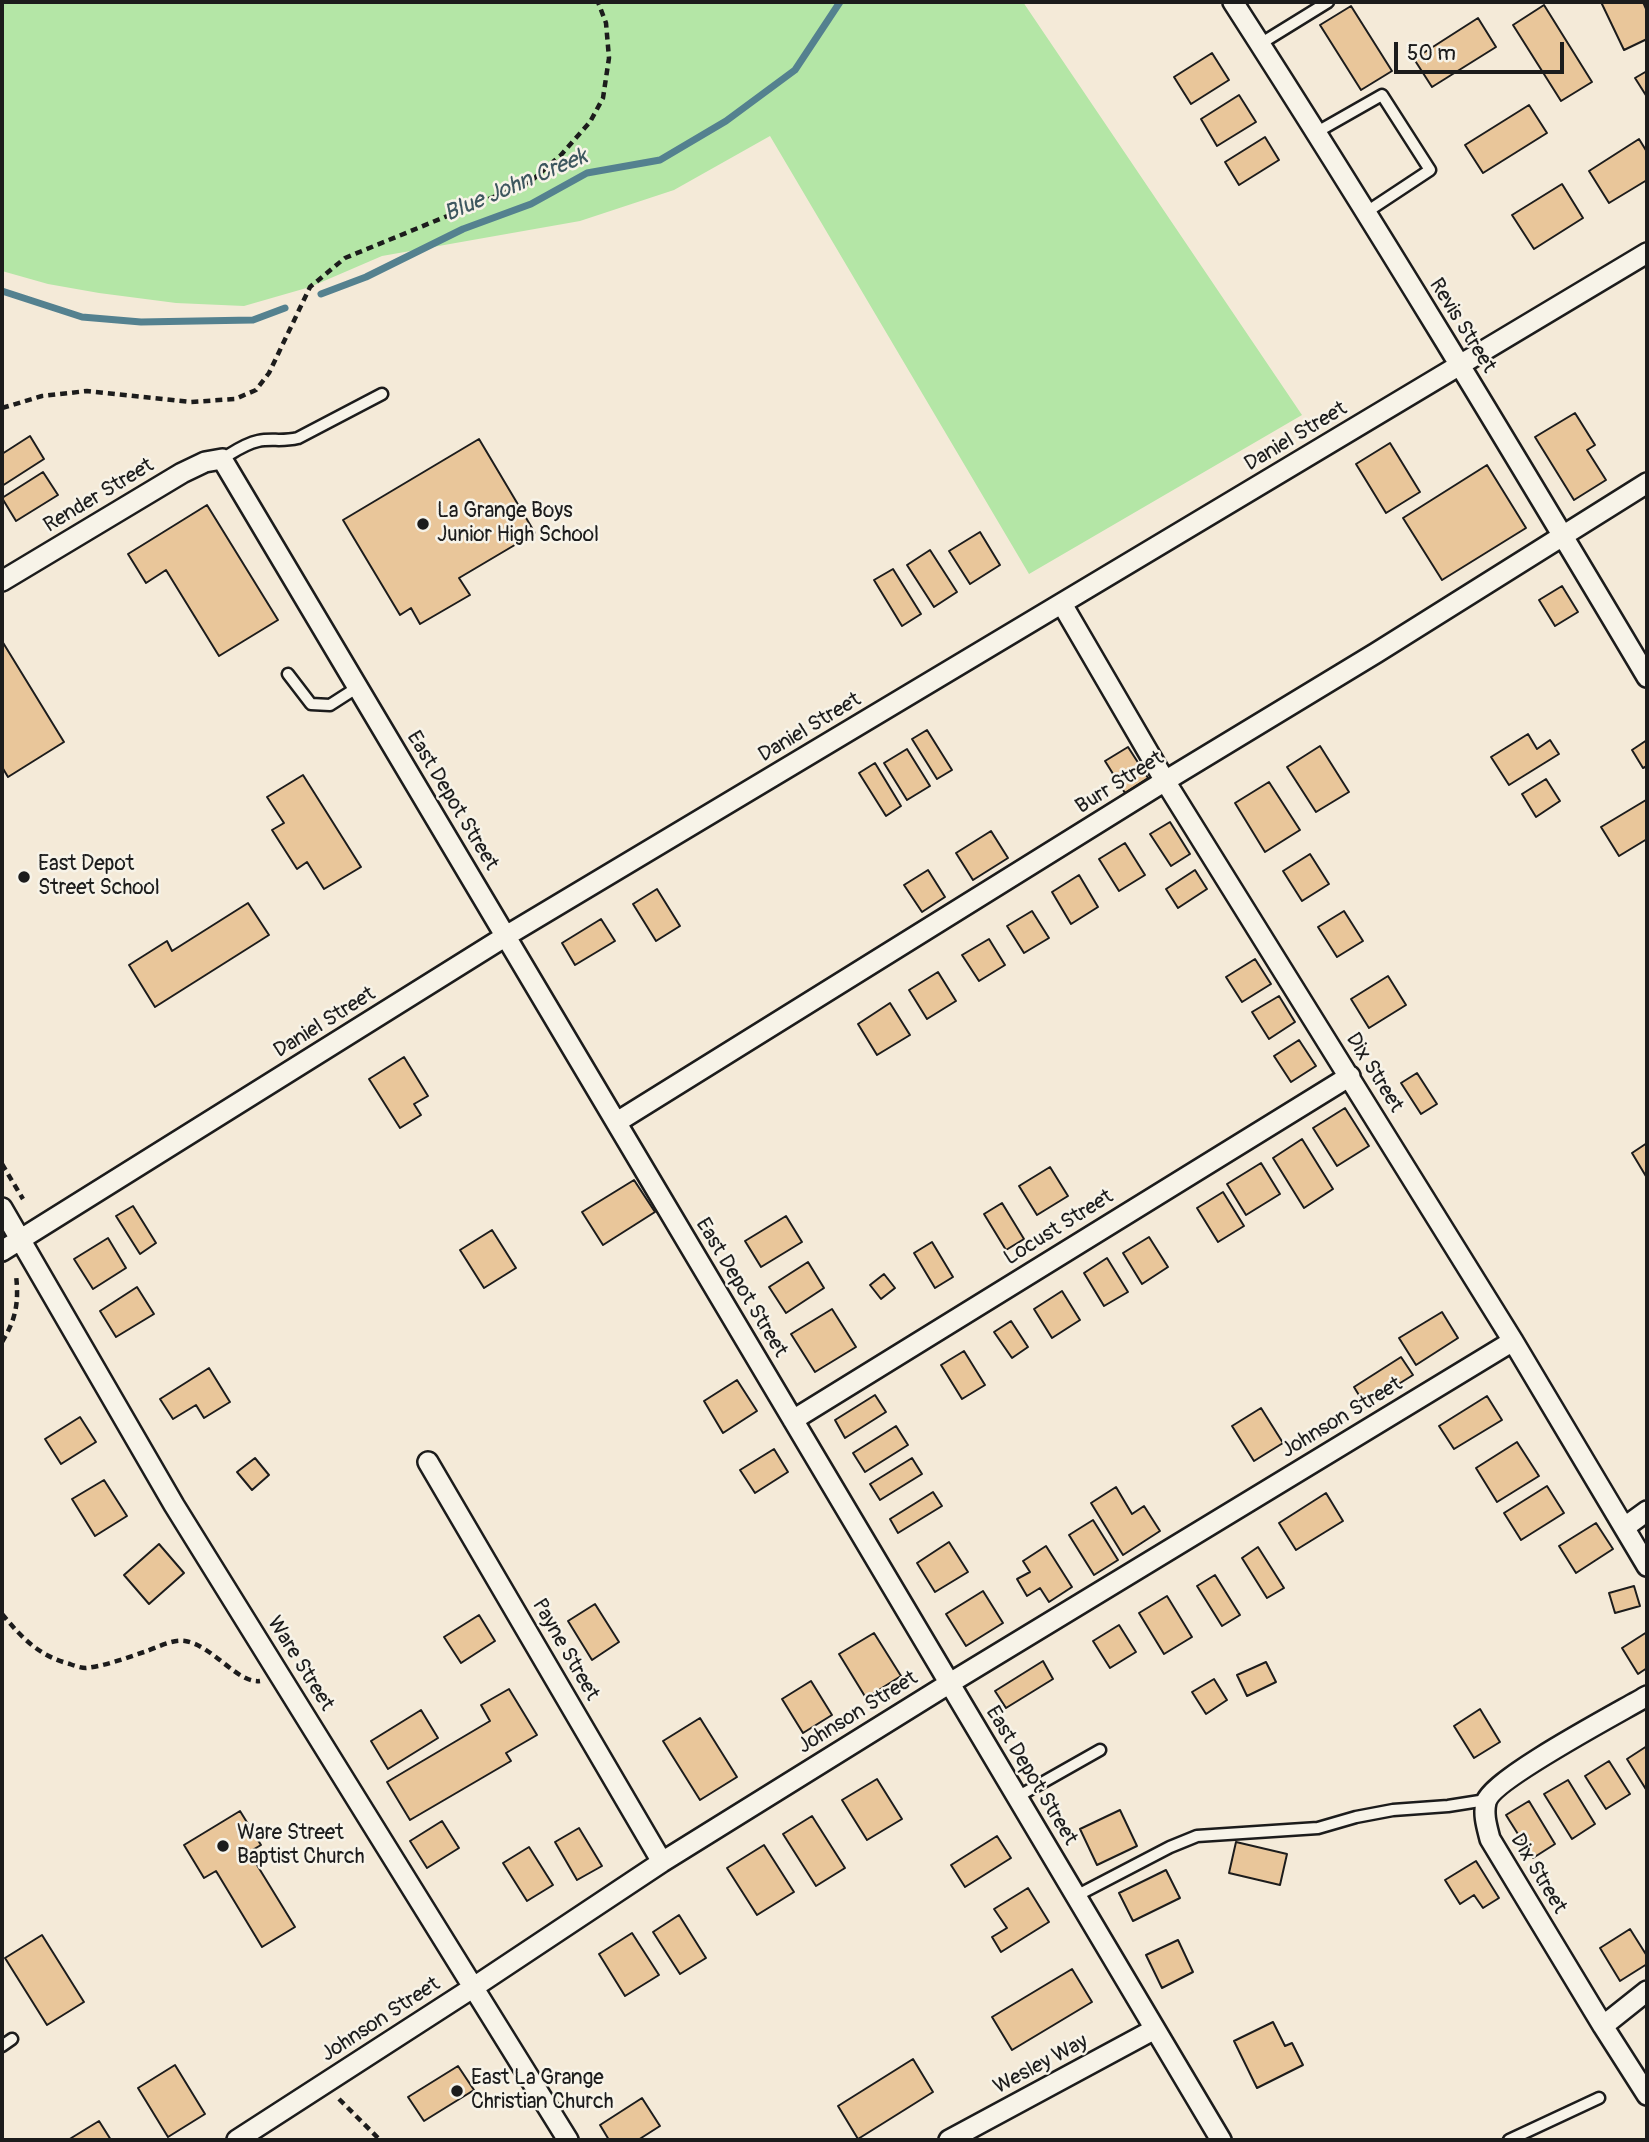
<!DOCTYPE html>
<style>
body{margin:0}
#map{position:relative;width:1649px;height:2142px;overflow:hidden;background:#f4ead8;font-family:Pangolin,sans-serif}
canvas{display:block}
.frame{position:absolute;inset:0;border:4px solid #1c1c1c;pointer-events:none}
.scale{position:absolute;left:1394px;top:42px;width:170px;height:32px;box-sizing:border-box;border:4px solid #1c1c1c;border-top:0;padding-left:9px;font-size:21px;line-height:24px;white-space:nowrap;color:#1c1c1c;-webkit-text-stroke:5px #f7f3e8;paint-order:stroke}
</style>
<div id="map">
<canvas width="1649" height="2142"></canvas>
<div class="frame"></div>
<div class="scale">50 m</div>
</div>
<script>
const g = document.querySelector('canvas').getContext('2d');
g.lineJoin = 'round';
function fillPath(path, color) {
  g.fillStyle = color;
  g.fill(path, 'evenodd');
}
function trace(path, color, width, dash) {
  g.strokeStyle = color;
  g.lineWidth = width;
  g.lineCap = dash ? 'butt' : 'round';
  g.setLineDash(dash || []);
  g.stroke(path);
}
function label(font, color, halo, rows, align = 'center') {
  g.font = font + ' Pangolin,sans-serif';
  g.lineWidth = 5;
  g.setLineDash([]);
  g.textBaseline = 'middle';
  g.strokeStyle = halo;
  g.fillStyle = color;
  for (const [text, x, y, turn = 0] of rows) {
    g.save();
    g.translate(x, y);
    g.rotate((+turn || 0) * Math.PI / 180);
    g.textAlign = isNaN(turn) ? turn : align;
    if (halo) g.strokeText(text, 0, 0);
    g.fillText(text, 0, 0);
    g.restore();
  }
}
fillPath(new Path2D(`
 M2,2H1023L1302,415L1029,574L770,136L674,190L580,221L382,256L310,287L244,306L176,303L99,293L48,284L2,271Z`), '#b4e6a6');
trace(new Path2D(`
 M2,291L82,317L141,322L253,320L285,308
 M321,294L366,277L463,229L531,204L587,173L660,160L726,121L795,70L840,2`), '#54818f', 7);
const building = new Path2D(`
 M1601,2H1643L1647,11V39L1624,50Z
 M1544,5L1592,82L1561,101L1513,25Z
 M1351,6L1392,71L1361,90L1320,25Z
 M1478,18L1496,47L1432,87L1414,59Z
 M1212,53L1229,80L1191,104L1174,77Z
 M1647,71V97L1635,78Z
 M1239,95L1256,122L1217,146L1201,119Z
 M1529,105L1547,133L1483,173L1465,145Z
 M1265,137L1279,160L1239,185L1225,162Z
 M1639,139L1647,152V180L1609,203L1589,171Z
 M1562,184L1583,218L1534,249L1512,215Z
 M1575,413L1595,445L1587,450L1606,480L1574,500L1535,437Z
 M30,436L44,459L2,486V454Z
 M479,439L535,533L459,578L470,595L420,624L411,608L400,615L343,520Z
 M1390,443L1420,492L1386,513L1356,464Z
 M1487,465L1526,528L1442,580L1403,518Z
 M43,472L58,495L16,521L2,498Z
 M207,505L278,620L219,656L166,570L146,583L128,554Z
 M980,532L1000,565L970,584L949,551Z
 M930,550L957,592L934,607L907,565Z
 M893,569L921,614L902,626L874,580Z
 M1562,586L1578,612L1555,626L1539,600Z
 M2,641L64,742L8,777L2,767Z
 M927,730L952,770L937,779L912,739Z
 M1528,734L1537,749L1550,740L1559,754L1509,785L1491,757Z
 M1647,740V766L1643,768L1632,750Z
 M1320,746L1349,792L1316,812L1287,767Z
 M1128,747L1148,778L1125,793L1105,761Z
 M907,749L930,786L907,800L884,763Z
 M875,763L901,806L886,816L859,773Z
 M303,775L361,867L324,889L307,862L297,869L272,830L284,823L267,797Z
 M1546,779L1560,801L1536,817L1522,794Z
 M1269,782L1300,830L1265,852L1235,803Z
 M1646,800L1647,839L1619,856L1601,827Z
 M1170,822L1190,854L1171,866L1150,834Z
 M991,831L1008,858L973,880L956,853Z
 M1125,843L1145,875L1119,891L1099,859Z
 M1310,854L1329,884L1302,901L1283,871Z
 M928,870L945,897L922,912L904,885Z
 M1195,870L1207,889L1178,908L1166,889Z
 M1079,875L1098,907L1071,924L1052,892Z
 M657,889L680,926L656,941L633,904Z
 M248,903L269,935L155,1007L129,965L167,941L172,951Z
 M1032,911L1049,938L1024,953L1007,926Z
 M1344,911L1363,941L1337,957L1318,927Z
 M601,919L615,941L575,965L562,943Z
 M989,939L1005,965L979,981L962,955Z
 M1255,959L1271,984L1242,1002L1226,977Z
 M938,972L956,1001L927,1019L909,990Z
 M1388,976L1406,1005L1369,1028L1351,999Z
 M1279,996L1295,1022L1269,1039L1252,1012Z
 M890,1003L910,1035L877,1055L858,1024Z
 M1299,1040L1316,1066L1291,1082L1274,1056Z
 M404,1057L428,1096L414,1104L421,1115L400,1128L369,1079Z
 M1417,1073L1437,1104L1421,1114L1401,1083Z
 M1345,1108L1369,1146L1337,1166L1313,1128Z
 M1302,1139L1333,1189L1304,1208L1273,1158Z
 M1647,1143V1178L1632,1153Z
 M1261,1163L1280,1194L1246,1215L1227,1184Z
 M1050,1167L1068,1196L1037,1215L1019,1186Z
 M634,1180L655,1212L603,1245L582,1212Z
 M1223,1192L1244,1226L1218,1242L1197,1208Z
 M1002,1203L1024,1239L1006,1250L984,1214Z
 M133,1206L156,1243L140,1254L116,1216Z
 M786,1216L802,1242L761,1267L745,1241Z
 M492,1230L516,1268L484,1288L460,1250Z
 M1149,1237L1168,1267L1142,1284L1123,1253Z
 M108,1238L126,1268L93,1289L74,1259Z
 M932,1242L953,1277L935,1288L914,1253Z
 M1107,1258L1128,1292L1104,1306L1084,1273Z
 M808,1262L824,1288L786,1313L769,1287Z
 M884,1274L895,1288L881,1299L870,1285Z
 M137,1287L154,1314L116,1337L100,1311Z
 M1062,1291L1080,1320L1052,1338L1034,1309Z
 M832,1309L856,1347L815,1372L791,1334Z
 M1442,1312L1458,1338L1416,1365L1399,1338Z
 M1011,1321L1028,1347L1012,1358L994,1332Z
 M964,1351L985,1385L962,1399L941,1365Z
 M1401,1357L1413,1375L1365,1405L1354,1387Z
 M209,1368L230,1402L204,1418L196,1405L173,1419L160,1399Z
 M737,1380L757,1411L723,1433L704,1401Z
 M875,1395L886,1412L845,1438L835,1420Z
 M1487,1396L1502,1420L1454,1449L1439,1426Z
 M1261,1408L1283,1443L1254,1461L1232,1426Z
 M80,1417L96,1442L61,1464L45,1439Z
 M896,1426L908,1445L865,1472L853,1453Z
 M1517,1442L1539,1476L1497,1502L1476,1468Z
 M774,1449L788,1472L755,1493L740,1470Z
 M255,1458L269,1475L252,1490L237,1472Z
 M912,1458L922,1474L880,1500L870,1484Z
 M104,1480L127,1516L95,1536L72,1499Z
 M1547,1486L1564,1513L1521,1540L1504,1513Z
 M1116,1487L1132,1514L1144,1506L1160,1531L1123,1555L1091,1503Z
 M933,1492L942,1506L898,1533L890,1519Z
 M1326,1493L1343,1521L1296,1550L1279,1523Z
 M1093,1520L1118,1560L1094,1575L1069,1535Z
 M1596,1523L1613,1549L1576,1573L1559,1546Z
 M949,1542L968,1572L935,1592L917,1563Z
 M159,1544L184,1573L149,1604L124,1575Z
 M1046,1546L1072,1587L1049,1602L1040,1588L1027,1596L1017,1579L1030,1572L1023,1561Z
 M1258,1547L1284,1588L1267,1598L1242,1558Z
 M1215,1575L1240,1615L1222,1626L1197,1586Z
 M1634,1586L1640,1606L1615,1613L1609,1593Z
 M983,1591L1003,1623L966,1646L946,1614Z
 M1167,1596L1192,1637L1164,1654L1139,1613Z
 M595,1604L619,1642L592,1660L568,1621Z
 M479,1615L495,1641L461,1663L444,1637Z
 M1119,1625L1136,1652L1110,1668L1093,1641Z
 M1647,1632V1668L1638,1674L1622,1648Z
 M874,1633L901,1676L866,1698L839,1654Z
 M1043,1661L1053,1679L1006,1708L995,1691Z
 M1266,1662L1276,1682L1247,1696L1237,1675Z
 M1214,1679L1227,1700L1206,1714L1192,1692Z
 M811,1681L832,1715L803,1733L782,1699Z
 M509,1689L537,1735L506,1753L511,1761L410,1820L387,1782L490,1721L481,1705Z
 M1480,1709L1500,1742L1474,1758L1454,1726Z
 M421,1710L438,1738L388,1769L371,1741Z
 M700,1718L737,1777L700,1800L663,1741Z
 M1647,1746V1791L1627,1759Z
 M1609,1761L1630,1794L1606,1809L1585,1776Z
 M877,1779L902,1819L867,1840L842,1800Z
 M1568,1780L1595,1824L1572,1839L1544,1794Z
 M1529,1801L1555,1844L1533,1858L1506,1815Z
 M1120,1810L1137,1846L1097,1865L1080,1829Z
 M240,1811L261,1845L249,1852L295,1927L262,1947L216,1871L204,1878L184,1845Z
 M812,1816L845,1868L816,1886L783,1834Z
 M442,1821L459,1848L427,1868L410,1841Z
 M579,1828L602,1866L577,1880L555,1842Z
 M997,1836L1011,1858L965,1887L951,1865Z
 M1236,1842L1287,1854L1280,1885L1229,1873Z
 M764,1845L794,1892L757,1915L727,1868Z
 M529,1847L553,1885L527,1901L503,1863Z
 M1476,1861L1499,1898L1483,1908L1474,1895L1460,1904L1445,1880Z
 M1166,1870L1180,1898L1133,1921L1119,1893Z
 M1028,1888L1049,1922L1001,1952L992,1937L1007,1928L994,1909Z
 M679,1915L706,1958L680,1974L653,1932Z
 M1630,1929L1647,1956V1964L1620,1981L1600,1948Z
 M632,1933L659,1975L625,1996L599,1954Z
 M42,1935L84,2002L47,2025L5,1958Z
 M1178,1940L1193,1972L1162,1988L1146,1955Z
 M1072,1969L1092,2002L1012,2050L992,2017Z
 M1273,2022L1285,2046L1292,2043L1303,2065L1257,2088L1234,2041Z
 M913,2059L933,2092L858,2139L838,2106Z
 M175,2065L205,2114L168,2137L138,2088Z
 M458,2066L474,2090L424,2121L408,2097Z
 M642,2098L660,2126L638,2140H609L600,2125Z
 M99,2121L111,2140H68Z`);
fillPath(building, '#e9c69a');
trace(building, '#1c1c1c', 2);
const lane = new Path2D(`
 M1260,44L1328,2
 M1317,132L1382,95L1430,170L1365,213
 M222,459C234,452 244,444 258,441C272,438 281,442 298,438L382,394
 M288,674L311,704L330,705L358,687
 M1017,1797L1100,1750
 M1076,1896L1170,1847L1197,1836L1318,1828L1356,1817L1393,1810L1448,1806L1486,1800
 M2,2046L12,2039
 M1509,2140L1599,2098`);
const street = new Path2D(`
 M1233,2C1376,224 1512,450 1647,677
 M2,581L182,473L205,462L222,459L1221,2140
 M1062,604L1165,781L1513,1341L1647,1566
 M617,1122L1165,781L1376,653L1647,483
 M2,1208L174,1505L568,2140
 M2,1251L506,936L1647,253
 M793,1420L1350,1076
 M428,1462L662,1862
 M1625,1527L1647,1511
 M1647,1696C1620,1712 1492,1779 1486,1802C1483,1815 1487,1827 1490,1839L1603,2026L1647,2095
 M1603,2026L1647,1991
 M237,2140L474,1987L662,1862L950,1683L1513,1341
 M949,2140L1155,2029`);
trace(lane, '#1c1c1c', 15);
trace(street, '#1c1c1c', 24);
trace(new Path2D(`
 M2,408L42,396L87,391L191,402L235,399L256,390L269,373L310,287L345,258L530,182L561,155L590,122L603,98L609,58L606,23L598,2
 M2,1164L23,1199
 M2,1342C16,1319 19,1303 16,1275
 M2,1614C22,1638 39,1656 70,1664C75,1666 81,1668 86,1668C105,1666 126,1658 144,1652C156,1648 172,1639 185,1641C212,1645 238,1684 260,1681
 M339,2099L380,2140`), '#1c1c1c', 4.5, [7, 5]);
trace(lane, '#f7f3e8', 10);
trace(street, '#f7f3e8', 19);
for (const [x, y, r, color] of [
 [423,524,7,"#1c1c1c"],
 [24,877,7,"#1c1c1c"],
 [223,1846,7,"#1c1c1c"],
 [457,2091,7,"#1c1c1c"]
]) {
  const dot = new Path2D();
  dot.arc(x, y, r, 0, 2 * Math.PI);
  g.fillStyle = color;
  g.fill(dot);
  trace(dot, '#f7f3e8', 2.5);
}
label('21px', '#1c1c1c', '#f7f3e8', [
 ["Revis Street",1462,326,58],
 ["Daniel Street",1296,437,-31],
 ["Render Street",99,496,-31],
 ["Daniel Street",810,728,-31],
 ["Burr Street",1120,783,-32],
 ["East Depot Street",452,801,59],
 ["Daniel Street",325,1023,-32],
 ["Dix Street",1374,1073,58],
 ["Locust Street",1059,1228,-32],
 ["East Depot Street",741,1288,59],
 ["Johnson Street",1342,1418,-31],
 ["Payne Street",565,1650,60],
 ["Ware Street",300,1664,58],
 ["Johnson Street",858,1713,-32],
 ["East Depot Street",1031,1776,59],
 ["Dix Street",1538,1874,59],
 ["Johnson Street",381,2020,-33],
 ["Wesley Way",1041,2065,-28]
]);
label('21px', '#1c1c1c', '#f7f3e8', [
 ["La Grange Boys",437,512],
 ["Junior High School",437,536],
 ["East Depot",38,865],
 ["Street School",38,889],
 ["Ware Street",237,1834],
 ["Baptist Church",237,1858],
 ["East La Grange",471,2079],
 ["Christian Church",471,2103]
], 'left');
label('italic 23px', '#3d575f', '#f7f3e8', [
 ["Blue John Creek",516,186,-23]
]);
</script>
